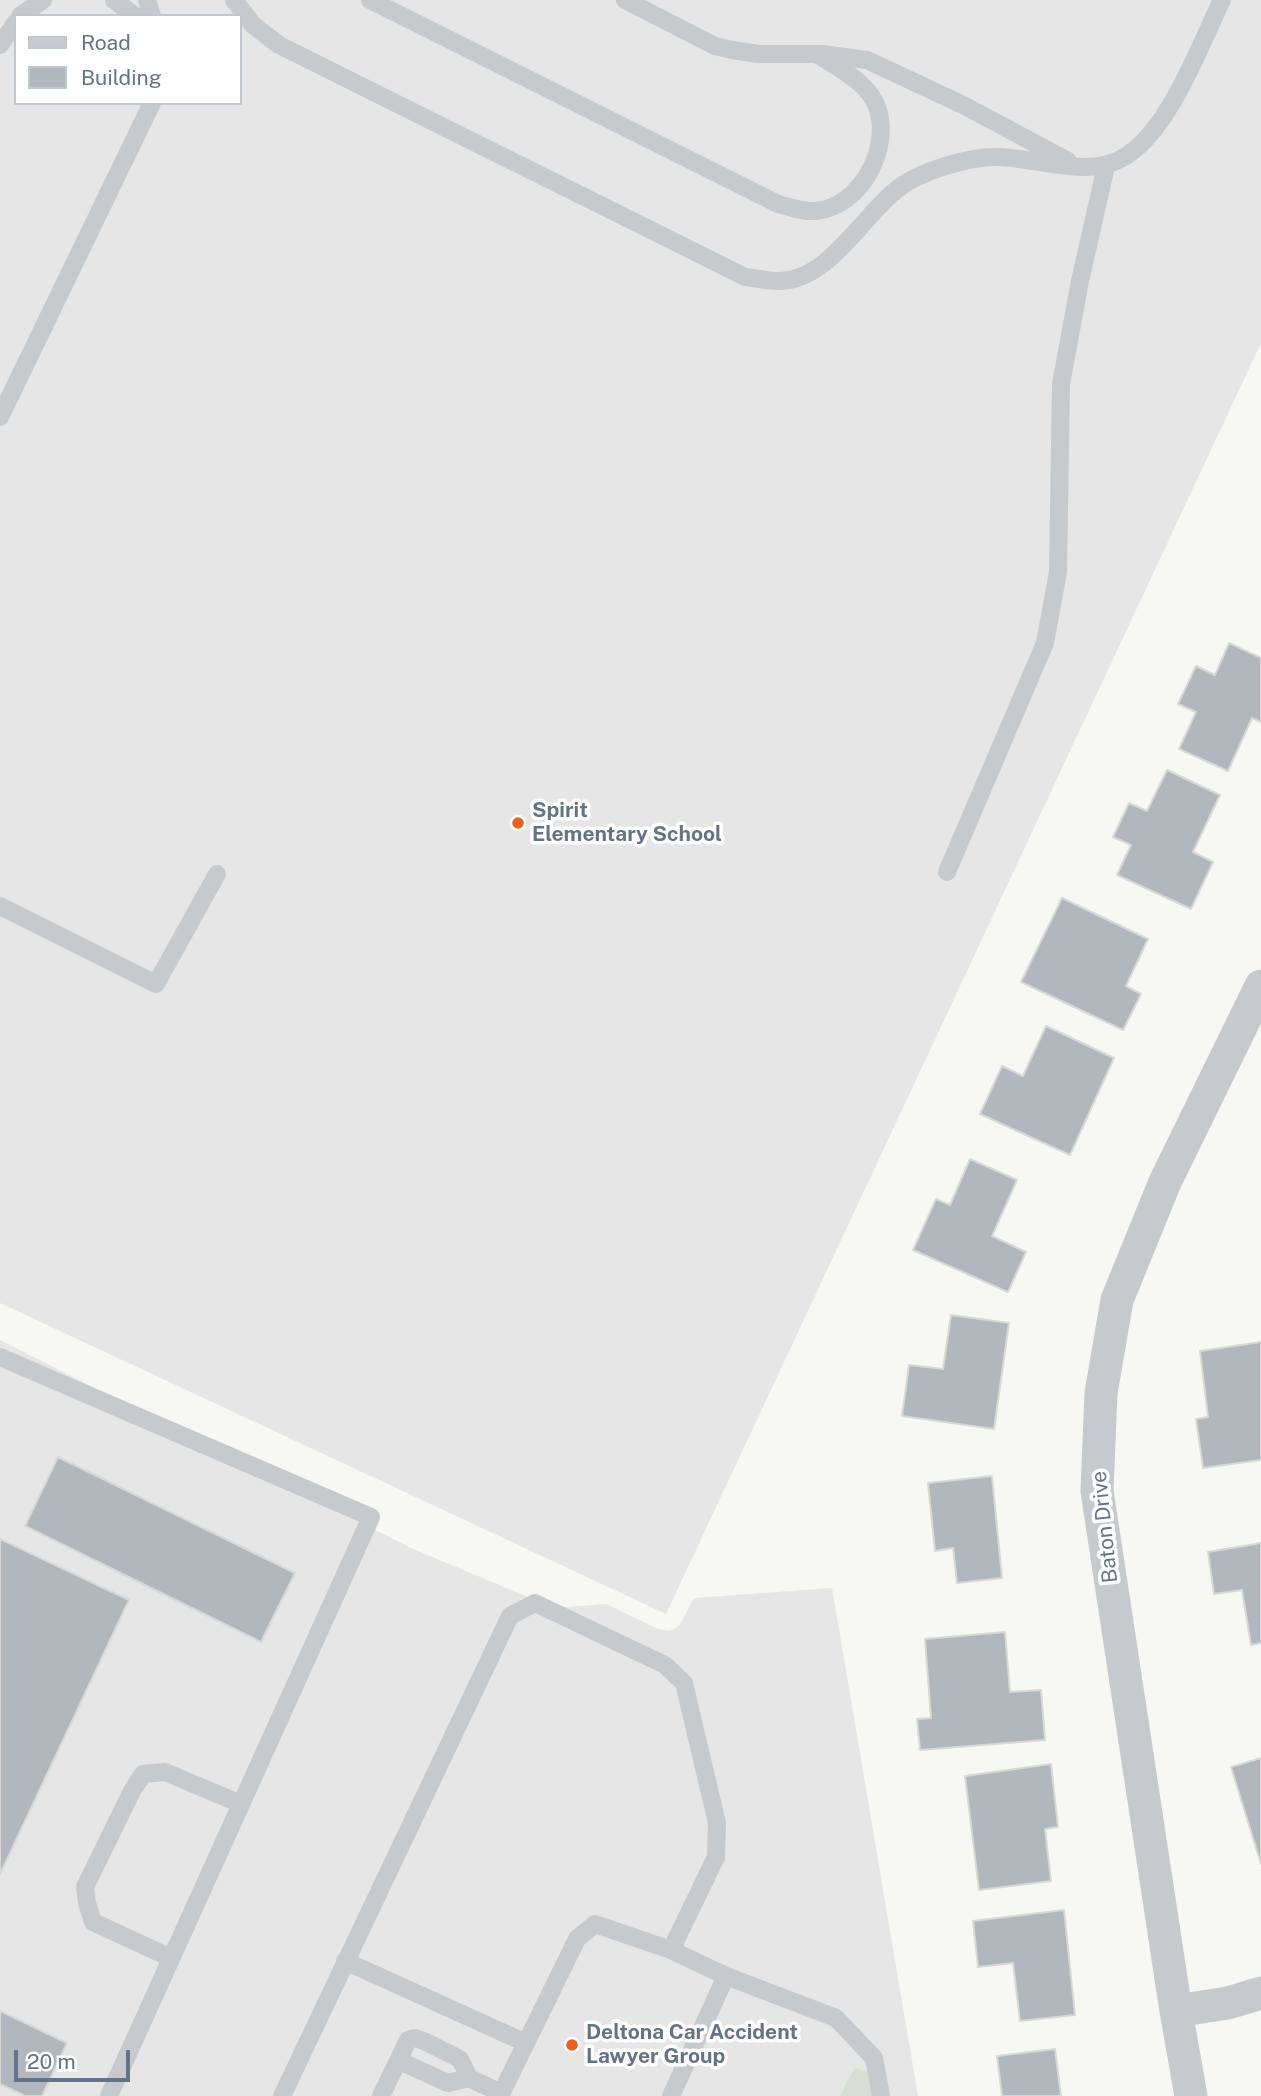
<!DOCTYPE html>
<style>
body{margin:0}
#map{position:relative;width:1261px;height:2096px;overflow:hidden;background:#f7f7f4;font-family:"Public Sans",sans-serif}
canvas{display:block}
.legend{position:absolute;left:14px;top:14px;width:228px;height:91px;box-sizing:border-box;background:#fff;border:2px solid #c1c7cf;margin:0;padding:9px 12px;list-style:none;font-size:21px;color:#647487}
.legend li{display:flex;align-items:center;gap:14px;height:35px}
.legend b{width:35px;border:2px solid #c1c7cf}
.scale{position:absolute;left:14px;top:2050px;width:116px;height:32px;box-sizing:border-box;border:4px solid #647487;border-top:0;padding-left:9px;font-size:21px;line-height:24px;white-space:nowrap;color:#647487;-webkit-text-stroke:5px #fff;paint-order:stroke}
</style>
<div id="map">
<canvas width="1261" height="2096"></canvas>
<ul class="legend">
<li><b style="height:9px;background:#c6cacd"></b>Road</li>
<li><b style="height:19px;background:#b0b7bd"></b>Building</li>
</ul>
<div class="scale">20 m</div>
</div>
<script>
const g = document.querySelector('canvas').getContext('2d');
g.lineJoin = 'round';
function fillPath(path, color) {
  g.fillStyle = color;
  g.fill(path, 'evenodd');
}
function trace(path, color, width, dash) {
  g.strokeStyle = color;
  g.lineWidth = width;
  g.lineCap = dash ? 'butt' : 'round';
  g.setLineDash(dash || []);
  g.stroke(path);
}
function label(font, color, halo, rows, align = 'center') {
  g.font = font + ' "Public Sans",sans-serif';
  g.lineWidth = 7;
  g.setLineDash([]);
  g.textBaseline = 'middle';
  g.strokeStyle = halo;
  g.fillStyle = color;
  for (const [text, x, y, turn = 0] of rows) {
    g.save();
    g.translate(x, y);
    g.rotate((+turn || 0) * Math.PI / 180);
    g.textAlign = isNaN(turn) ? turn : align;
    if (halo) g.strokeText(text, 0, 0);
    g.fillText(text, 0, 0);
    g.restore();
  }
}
fillPath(new Path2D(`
 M0,0H1261V343L666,1614L0,1303ZM16,16H240V103H16Z
 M0,1340L411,1548L554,1608L606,1604L658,1629L670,1631L679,1626L694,1598L832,1588L918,2096H0Z`), '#e5e6e5');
fillPath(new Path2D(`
 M854,2068L873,2073L878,2096H840Z`), '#d7dfd4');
const building = new Path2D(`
 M1229,643L1261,658V722L1252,718L1228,771L1179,749L1196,712L1178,704L1196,666L1215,675Z
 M1167,770L1220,795L1193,852L1213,862L1191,909L1117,875L1131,845L1113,837L1129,803L1147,811Z
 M1062,898L1148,939L1126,986L1141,994L1123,1030L1021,982Z
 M1046,1026L1114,1058L1070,1155L980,1114L1002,1066L1023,1076Z
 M970,1159L1017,1180L992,1236L1026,1252L1008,1292L913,1250L936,1199L950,1205Z
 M951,1315L1009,1323L994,1429L902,1416L909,1365L943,1369Z
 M1261,1342V1460L1203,1468L1196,1419L1208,1417L1200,1351Z
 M58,1457L295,1573L261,1642L25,1526Z
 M992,1476L1002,1578L957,1583L953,1548L935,1551L928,1483Z
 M0,1539L129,1600L0,1874Z
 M1261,1543V1643L1251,1645L1242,1590L1214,1594L1208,1552Z
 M1005,1632L1010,1692L1041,1690L1045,1740L920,1750L917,1719L931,1718L925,1639Z
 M1261,1758V1864L1231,1767Z
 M1051,1764L1058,1827L1045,1829L1051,1881L979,1890L965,1776Z
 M1064,1910L1075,2015L1020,2021L1013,1963L978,1967L973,1921Z
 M0,2011L67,2043L42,2096H25L0,2084Z
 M1055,2049L1061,2096H1002L997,2056Z`);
fillPath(building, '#b0b7bd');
trace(building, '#d8d9d6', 2);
trace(new Path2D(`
 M114,0L135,16
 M147,0L152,16
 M234,0L253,25L279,45L745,277C756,278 767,281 777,281C829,282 862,215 900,187C920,172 955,162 980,158C1027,151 1083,183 1126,156C1170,128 1199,47 1222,0
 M370,0L778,204C790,207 803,212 816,211C861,207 892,147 877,107C868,82 838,68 817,54
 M625,0L715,46L732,50L758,54H822L867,60L963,105L1068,161
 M20,16L43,0
 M0,45L16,22
 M0,417L152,103
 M947,872L1045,643L1058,572L1061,384L1080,281L1106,166
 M0,906L156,984L217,874
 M0,1357L371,1517L109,2096
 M171,1958L93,1922L87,1903L85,1887L132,1791L143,1774L165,1772L241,1804
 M345,1961L526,2043
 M726,1976L836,2018L874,2058L881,2096
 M469,2078L448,2083L406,2064L397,2063L408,2040L415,2038L424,2041L460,2059L469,2078L501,2093
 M282,2096L510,1616L535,1603L665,1665L684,1683L717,1823L716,1857L671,1950L726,1976L671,2096
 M381,2096L397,2063
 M500,2096L577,1939L595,1924L671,1950`), '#c6cacd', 18);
trace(new Path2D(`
 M1176,2011L1228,2003L1261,1993
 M1191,2096L1176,2011L1097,1491L1101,1393L1117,1300L1165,1182L1261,986`), '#c6cacd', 33);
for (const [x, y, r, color] of [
 [518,823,7,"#f0601b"],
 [572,2045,7,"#f0601b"]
]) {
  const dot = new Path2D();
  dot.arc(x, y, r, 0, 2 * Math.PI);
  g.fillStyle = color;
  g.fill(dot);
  trace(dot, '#fff', 2.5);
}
label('bold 21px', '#647487', '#fff', [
 ["Spirit",532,811],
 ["Elementary School",532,835],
 ["Deltona Car Accident",586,2033],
 ["Lawyer Group",586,2057]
], 'left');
label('21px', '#647487', '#fff', [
 ["Baton Drive",1105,1527,-96]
]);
</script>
